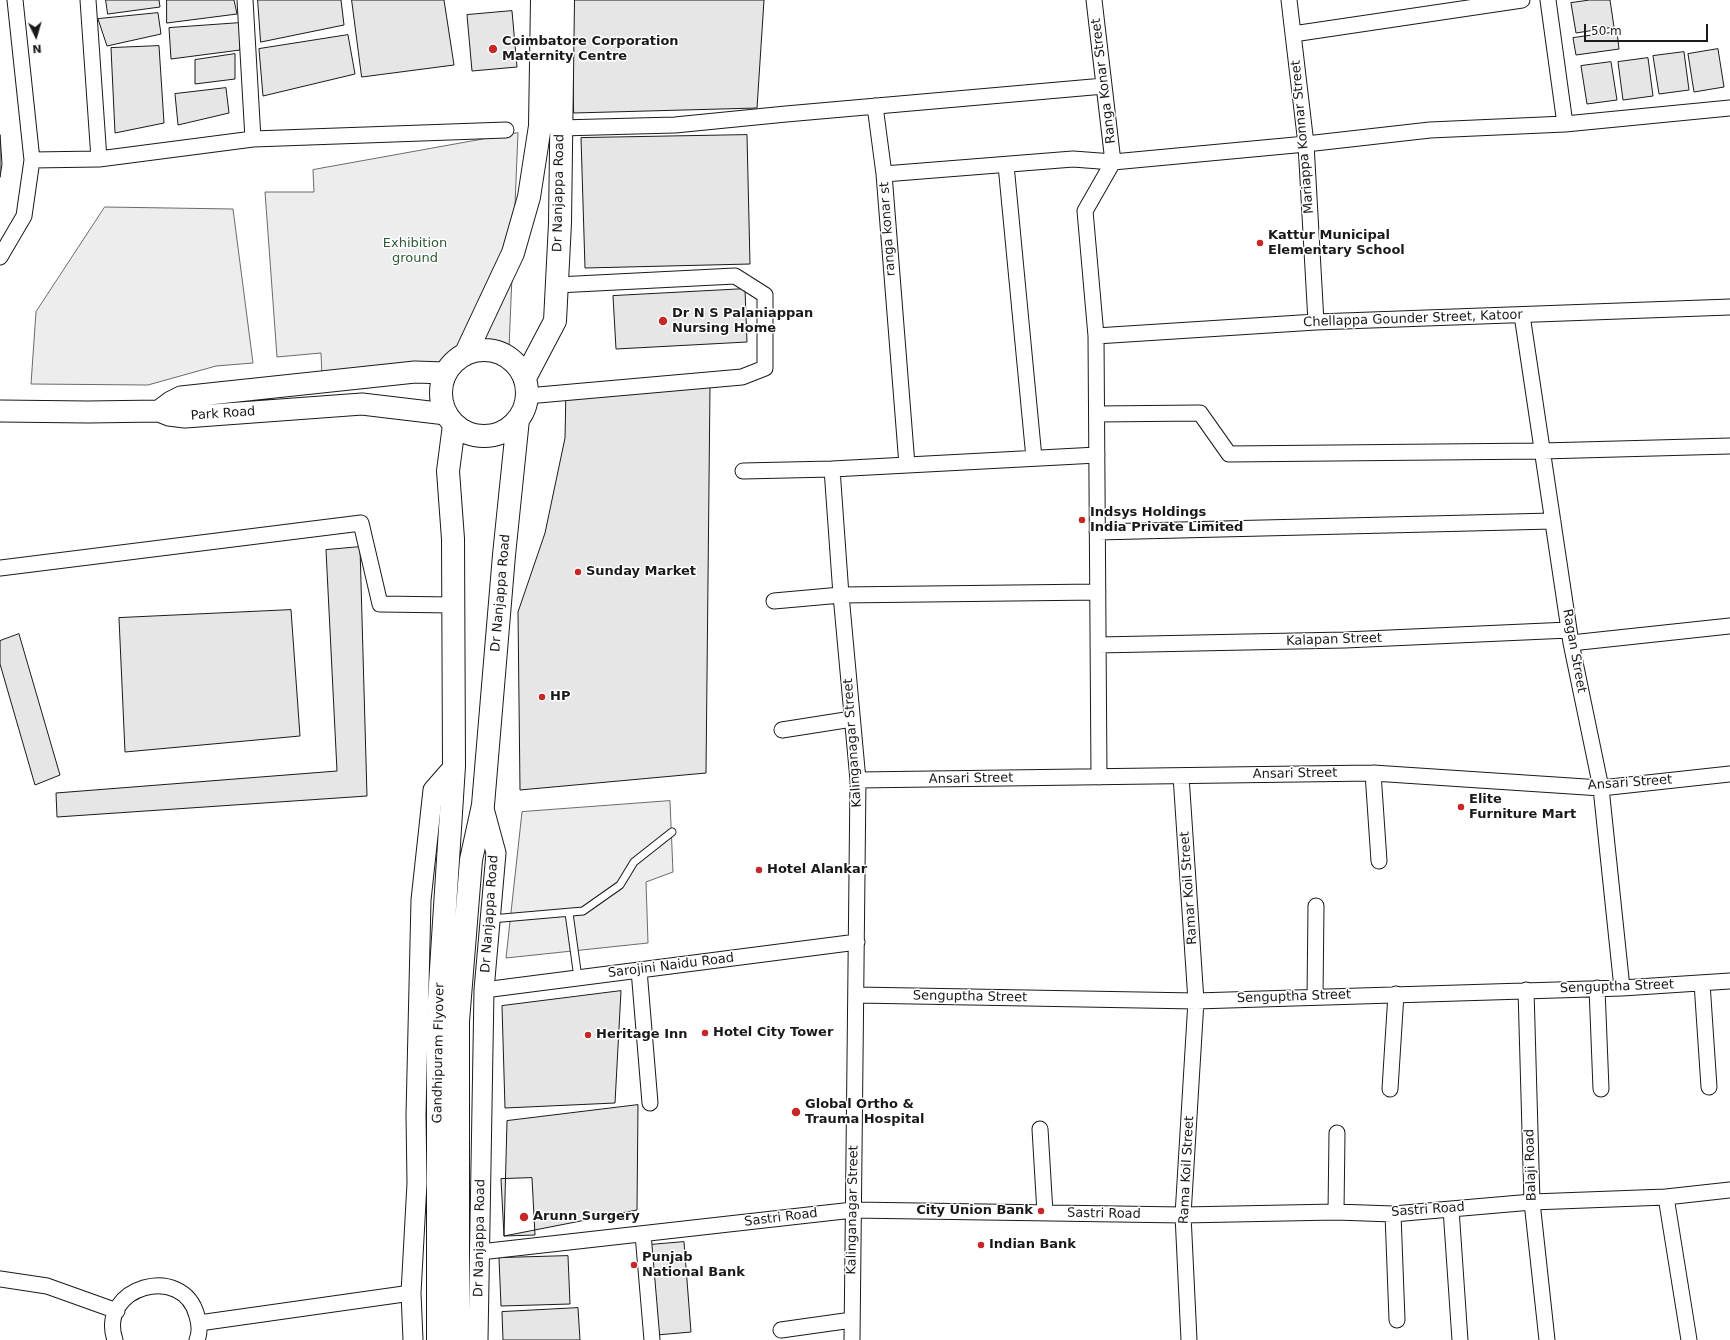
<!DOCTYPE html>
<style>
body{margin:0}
#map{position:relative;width:1730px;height:1340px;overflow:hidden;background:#fff;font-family:"DejaVu Sans",sans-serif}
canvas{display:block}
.north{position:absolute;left:16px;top:16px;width:40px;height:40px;-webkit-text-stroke:3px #fff;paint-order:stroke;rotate:175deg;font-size:11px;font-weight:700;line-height:16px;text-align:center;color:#1a1a1a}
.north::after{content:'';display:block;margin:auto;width:14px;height:18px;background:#1a1a1a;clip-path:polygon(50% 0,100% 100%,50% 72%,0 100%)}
.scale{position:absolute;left:1584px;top:24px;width:124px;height:18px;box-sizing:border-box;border:2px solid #1a1a1a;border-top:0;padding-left:5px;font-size:12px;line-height:14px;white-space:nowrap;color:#1a1a1a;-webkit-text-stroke:3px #fff;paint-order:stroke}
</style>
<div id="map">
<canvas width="1730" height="1340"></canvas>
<div class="north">N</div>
<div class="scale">50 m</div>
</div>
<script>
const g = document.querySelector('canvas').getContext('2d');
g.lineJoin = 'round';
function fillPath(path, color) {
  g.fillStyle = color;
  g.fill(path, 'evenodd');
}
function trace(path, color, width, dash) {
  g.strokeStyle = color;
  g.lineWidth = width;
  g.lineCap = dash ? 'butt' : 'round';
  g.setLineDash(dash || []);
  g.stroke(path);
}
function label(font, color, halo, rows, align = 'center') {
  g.font = font + ' "DejaVu Sans",sans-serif';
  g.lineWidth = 3;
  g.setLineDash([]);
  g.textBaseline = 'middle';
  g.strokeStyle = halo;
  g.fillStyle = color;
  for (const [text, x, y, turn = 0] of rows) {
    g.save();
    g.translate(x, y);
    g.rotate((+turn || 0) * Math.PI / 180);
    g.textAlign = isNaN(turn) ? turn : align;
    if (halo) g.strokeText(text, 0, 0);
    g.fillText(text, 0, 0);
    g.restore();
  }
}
const built = new Path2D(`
 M518,133L509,348L478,361L322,377L321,353L277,357L265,192H314L313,170Z
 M105,207L233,209L253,363L216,366L148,385L31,384L36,312Z
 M670,801L673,872L646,882L648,943L506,958L522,812Z`);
fillPath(built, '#ededed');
trace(built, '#6a6a6a', 1);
const building = new Path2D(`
 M106,0H159L160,7L108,14Z
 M167,0H234L237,14L167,23Z
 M258,0H341L344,25L261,42Z
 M352,0H444L454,65L362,77Z
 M572,0H764L757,108L574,113Z
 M1590,0H1610L1614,27L1576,33L1571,3Z
 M512,11L517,67L472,71L467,15Z
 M158,13L161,34L107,46L98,19Z
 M240,23V50L171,59L169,28Z
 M1617,32L1619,49L1576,55L1573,38Z
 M348,35L355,74L263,96L259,49Z
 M159,46L164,123L115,133L111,48Z
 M1718,49L1724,87L1694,92L1688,54Z
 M1684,52L1689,90L1659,94L1653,56Z
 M235,54V79L195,84V60Z
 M1648,58L1653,96L1623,100L1618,62Z
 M1611,62L1617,100L1587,104L1581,66Z
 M226,88L229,113L178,125L175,94Z
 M0,135L2,164L0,177Z
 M747,135L750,264L585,268L581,138Z
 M745,289L747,342L616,349L613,296Z
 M710,387L706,773L520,790L518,612L545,533L565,438L566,389Z
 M360,547L367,796L57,817L56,793L337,771L326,550Z
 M291,610L300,736L125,752L119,618Z
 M19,634L60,775L35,785L0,664V641Z
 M621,991L615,1103L505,1108L502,1006Z
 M638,1105L637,1210L504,1236L507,1121Z
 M532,1178L535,1235L504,1236L501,1179Z
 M684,1242L691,1332L657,1335L649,1245Z
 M568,1256L570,1304L501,1306L499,1258Z
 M578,1308L580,1340H503L502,1312Z`);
fillPath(building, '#e6e6e6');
trace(building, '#1a1a1a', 1);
const service = new Path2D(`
 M569,913L578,978
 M491,919L583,911L620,885L634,862L672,832`);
const minor = new Path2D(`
 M88,0L99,159
 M245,0L253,139
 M1094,0L1113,162
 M1289,0L1306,144L1316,322
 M1548,0L1565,124
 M1293,34L1522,0
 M875,106L884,174L907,465
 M560,128L675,125L786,114L1104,86
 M32,160L99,159L253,139L506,130
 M1006,165L1034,458
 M884,174L1073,159L1113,162L1306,144L1430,130L1565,124L1730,108
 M0,257L24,216L32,160L15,0
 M1522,315L1571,643L1601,788L1622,988
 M1096,336L1316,322L1730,307
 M527,396L742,377L765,368V295L735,276L557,285
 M1097,414L1200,413L1229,454L1542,451L1730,446
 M743,471L832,469L1097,455
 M1097,532L1553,521
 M0,568L361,523L380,604L452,605
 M774,601L841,595L832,469
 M1571,643L1730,626
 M1098,645L1345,640L1569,630
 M782,730L852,719
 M1373,773L1379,861
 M1181,776L1196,1001L1183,1215L1189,1340
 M1099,777L1096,336L1085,211L1113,162
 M858,780L1373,773L1601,788L1730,774
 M639,970L650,1103
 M1702,983L1709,1087
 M1597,988L1601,1089
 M484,990L857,942
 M1526,990L1532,1202L1547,1340
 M857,995L1196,1001L1622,988L1730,981
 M1315,997L1316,906
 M1390,1089L1396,994
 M1040,1129L1045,1213
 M1666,1197L1689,1340
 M1451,1209L1460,1340
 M1336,1212L1337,1133
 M1393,1214L1397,1320
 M643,1234L652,1340
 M480,1252L853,1210L1183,1215L1336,1212L1393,1214L1532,1202L1666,1197L1730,1190
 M0,1279L47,1286L117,1311
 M199,1323L411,1293
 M781,1330L852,1320
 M115,1340C97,1287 183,1262 197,1316C199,1323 200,1333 197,1340
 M852,1340L858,780L841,595L1098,592`);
const tertiary = new Path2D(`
 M413,1340L411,1293L417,1183L416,1115L421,900L433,790L454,766
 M478,1340L484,990L496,853L483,805`);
const secondary = new Path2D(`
 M0,411L88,412L159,411L169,415L185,417L362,404L446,414
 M159,411L171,402L181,397L415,372L445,373`);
const trunk = new Path2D(`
 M441 393a43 43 0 1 1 86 0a43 43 0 1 1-86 0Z
 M466,353L513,253L529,197L540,126L542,0
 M525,378L555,321L560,223L563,0
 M438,1340V1016L454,766L453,539L448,471L454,425
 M458,1340V1021L471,860L483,805L504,555L518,419`);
trace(service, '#1a1a1a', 9);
trace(minor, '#1a1a1a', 17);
trace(tertiary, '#1a1a1a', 21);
trace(secondary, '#1a1a1a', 23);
trace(trunk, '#1a1a1a', 24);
trace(service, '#fff', 7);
trace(minor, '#fff', 15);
trace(tertiary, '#fff', 19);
trace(secondary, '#fff', 21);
trace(trunk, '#fff', 22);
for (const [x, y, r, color] of [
 [493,49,5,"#c62828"],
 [1260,243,4,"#c62828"],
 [663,321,5,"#c62828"],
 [1082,520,4,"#c62828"],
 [578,572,4,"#c62828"],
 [542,697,4,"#c62828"],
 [1461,807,4,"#c62828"],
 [759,870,4,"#c62828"],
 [705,1033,4,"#c62828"],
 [588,1035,4,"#c62828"],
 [796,1112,5,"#c62828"],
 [1041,1211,4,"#c62828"],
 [524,1217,5,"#c62828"],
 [981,1245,4,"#c62828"],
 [634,1265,4,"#c62828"]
]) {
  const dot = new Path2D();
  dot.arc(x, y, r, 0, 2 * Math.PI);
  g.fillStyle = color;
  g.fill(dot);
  trace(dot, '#fff', 1.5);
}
label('bold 13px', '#1a1a1a', '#fff', [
 ["Coimbatore Corporation",502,42],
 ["Maternity Centre",502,57],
 ["Kattur Municipal",1268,236],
 ["Elementary School",1268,251],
 ["Dr N S Palaniappan",672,314],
 ["Nursing Home",672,329],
 ["Indsys Holdings",1090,513],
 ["India Private Limited",1090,528],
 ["Sunday Market",586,572],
 ["HP",550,697],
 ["Elite",1469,800],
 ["Furniture Mart",1469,815],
 ["Hotel Alankar",767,870],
 ["Hotel City Tower",713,1033],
 ["Heritage Inn",596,1035],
 ["Global Ortho &",805,1105],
 ["Trauma Hospital",805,1120],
 ["City Union Bank",1033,1211,"right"],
 ["Arunn Surgery",533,1217],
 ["Indian Bank",989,1245],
 ["Punjab",642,1258],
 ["National Bank",642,1273]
], 'left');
label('13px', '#1a1a1a', '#fff', [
 ["Ranga Konar Street",1104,81,-97],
 ["Mariappa Konnar Street",1303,137,-95],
 ["Dr Nanjappa Road",559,193,-89],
 ["ranga konar st",888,229,-94],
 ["Chellappa Gounder Street, Katoor",1413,319,-2],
 ["Park Road",223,414,-4],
 ["Dr Nanjappa Road",501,593,-85],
 ["Kalapan Street",1334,640,-2],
 ["Ragan Street",1574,651,80],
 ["Kalinganagar Street",853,743,-94],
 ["Ansari Street",1295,774,-1],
 ["Ansari Street",971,779,-1],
 ["Ansari Street",1630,783,-4],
 ["Ramar Koil Street",1189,888,-94],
 ["Dr Nanjappa Road",490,914,-86],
 ["Sarojini Naidu Road",671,966,-7],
 ["Senguptha Street",1617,987,-2],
 ["Senguptha Street",970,997,1],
 ["Senguptha Street",1294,997,-2],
 ["Gandhipuram Flyover",439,1053,-89],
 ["Balaji Road",1531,1165,-92],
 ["Rama Koil Street",1187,1170,-87],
 ["Kalinganagar Street",853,1210,-89],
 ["Sastri Road",1428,1210,-4],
 ["Sastri Road",1104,1214,1],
 ["Sastri Road",781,1218,-7],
 ["Dr Nanjappa Road",480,1238,-89]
]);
label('13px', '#2b5a34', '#fff', [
 ["Exhibition",415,244],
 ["ground",415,259]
]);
</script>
